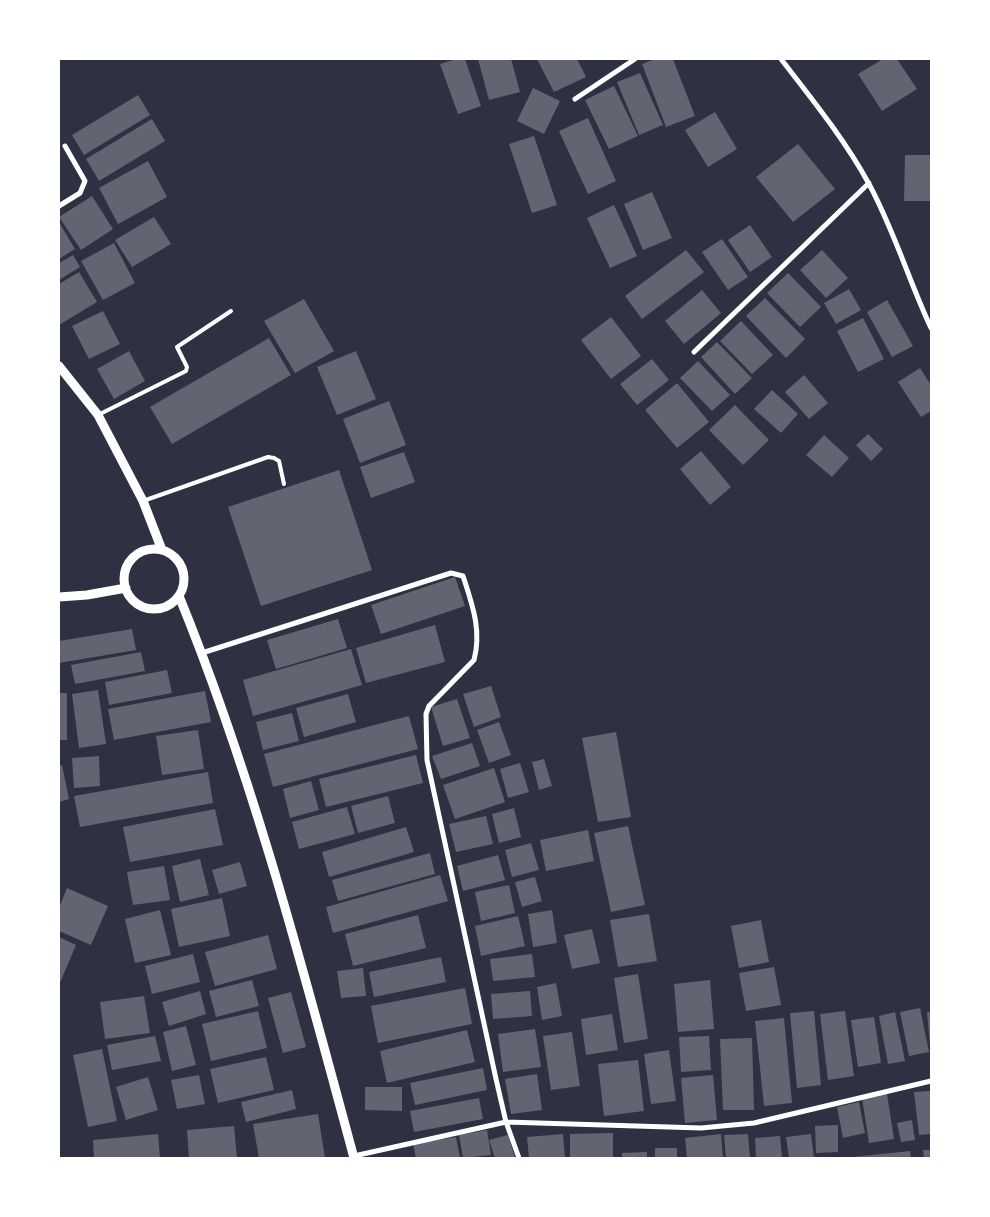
<!DOCTYPE html>
<style>
body{margin:0}
#map{position:relative;width:990px;height:1217px;overflow:hidden;background:#2d3142;font-family:Signika,sans-serif}
canvas{display:block}
.frame{position:absolute;inset:0;border:60px solid #fff;pointer-events:none}
</style>
<div id="map">
<canvas width="990" height="1217"></canvas>
<div class="frame"></div>
</div>
<script>
const g = document.querySelector('canvas').getContext('2d');
g.lineJoin = 'round';
function fillPath(path, color) {
  g.fillStyle = color;
  g.fill(path, 'evenodd');
}
function trace(path, color, width, dash) {
  g.strokeStyle = color;
  g.lineWidth = width;
  g.lineCap = dash ? 'butt' : 'round';
  g.setLineDash(dash || []);
  g.stroke(path);
}
fillPath(new Path2D(`
 M456,59H465L481,106L458,114L440,64Z
 M478,59H511L520,92L489,100Z
 M537,59H577L586,77L554,92Z
 M655,59H673L695,116L666,127L642,64Z
 M883,59H897L917,89L882,111L858,74Z
 M640,73L663,125L639,135L617,82Z
 M614,86L638,136L609,149L585,100Z
 M533,88L560,101L544,134L517,121Z
 M138,95L150,115L84,155L72,135Z
 M715,112L737,149L708,167L685,130Z
 M588,118L616,181L588,194L559,131Z
 M152,119L165,141L99,181L86,159Z
 M534,136L557,205L532,213L509,144Z
 M798,144L835,189L793,222L756,177Z
 M905,155H931V201H904Z
 M148,161L167,197L118,224L99,188Z
 M652,192L672,238L643,250L624,204Z
 M92,196L113,229L81,250L59,217Z
 M614,205L637,256L610,268L587,218Z
 M154,217L171,244L132,267L115,240Z
 M59,222L75,249L59,259Z
 M750,225L772,257L750,272L728,240Z
 M722,239L748,277L728,290L702,252Z
 M114,243L135,283L103,300L81,261Z
 M686,250L704,272L642,319L625,296Z
 M822,250L848,278L826,298L800,270Z
 M73,255L80,267L59,280V263Z
 M79,272L97,302L59,325V284Z
 M788,273L821,307L800,327L767,293Z
 M849,289L861,310L836,324L824,303Z
 M702,290L721,313L684,344L665,321Z
 M765,298L805,339L786,358L746,316Z
 M304,299L334,351L295,373L264,321Z
 M887,300L913,346L892,357L867,312Z
 M103,311L120,344L89,359L72,326Z
 M611,317L641,356L611,379L581,340Z
 M863,318L884,359L858,372L837,331Z
 M741,321L773,355L752,374L720,341Z
 M269,338L291,375L172,444L150,407Z
 M717,342L752,378L735,394L701,357Z
 M129,351L145,381L114,399L97,369Z
 M356,351L376,399L337,415L317,367Z
 M652,359L669,380L637,405L620,384Z
 M698,361L730,395L712,411L680,378Z
 M920,368L931,385V411L921,417L898,382Z
 M804,375L828,403L809,419L785,392Z
 M677,383L709,422L677,448L645,410Z
 M772,390L798,414L781,433L754,409Z
 M389,401L406,445L360,463L343,419Z
 M735,405L769,440L743,465L709,430Z
 M868,434L883,449L871,461L856,445Z
 M824,435L849,458L832,477L806,455Z
 M701,451L731,487L710,505L680,469Z
 M404,452L415,482L371,498L360,467Z
 M339,470L372,570L261,606L228,507Z
 M455,577L465,606L381,634L371,605Z
 M338,619L347,648L276,669L267,640Z
 M435,625L445,662L366,683L356,648Z
 M132,629L136,650L59,663V641Z
 M351,649L362,685L253,716L243,680Z
 M141,652L145,671L75,684L71,665Z
 M167,670L172,693L109,705L105,682Z
 M491,686L501,717L474,727L463,694Z
 M98,690L106,744L79,748L72,694Z
 M205,691L211,722L114,740L108,709Z
 M59,693H67V740H59Z
 M348,694L356,722L304,737L296,708Z
 M457,699L470,738L443,746L431,707Z
 M292,713L299,741L263,750L256,722Z
 M409,716L418,749L273,787L264,754Z
 M499,722L511,755L489,763L477,730Z
 M198,730L204,769L162,775L156,736Z
 M616,732L631,817L598,822L582,738Z
 M472,743L480,766L441,779L432,756Z
 M416,755L423,783L326,807L319,779Z
 M99,756L100,786L74,788L72,758Z
 M544,759L552,786L539,790L532,762Z
 M520,763L529,792L508,798L500,769Z
 M62,765L69,799L59,802V766Z
 M494,768L505,802L455,819L443,785Z
 M208,772L213,803L80,827L74,796Z
 M311,781L319,810L290,818L283,789Z
 M388,796L395,823L358,833L351,806Z
 M347,807L355,834L299,849L292,822Z
 M514,808L521,837L499,843L492,814Z
 M215,809L223,845L130,862L123,827Z
 M486,816L493,844L456,852L449,824Z
 M628,826L645,905L611,912L594,833Z
 M406,827L414,852L329,877L322,852Z
 M588,830L594,861L546,871L540,840Z
 M531,843L539,870L512,877L505,850Z
 M430,853L435,874L338,901L332,880Z
 M498,855L505,880L463,891L457,866Z
 M200,859L209,895L180,902L172,866Z
 M240,862L247,886L219,894L212,870Z
 M164,866L170,900L133,905L127,872Z
 M440,875L448,901L333,933L326,907Z
 M535,877L542,901L522,907L515,882Z
 M509,885L515,913L481,921L475,892Z
 M67,888L108,906L91,945L59,931V908Z
 M222,898L230,936L179,947L171,909Z
 M160,910L171,955L135,963L125,919Z
 M552,910L557,943L533,947L528,914Z
 M649,914L657,961L618,967L610,920Z
 M418,915L426,948L353,966L345,934Z
 M518,916L525,946L481,956L475,926Z
 M761,920L769,962L739,968L731,926Z
 M592,929L600,963L572,969L564,935Z
 M268,935L277,969L215,986L205,952Z
 M59,937L76,945L59,985Z
 M193,954L200,982L152,994L145,966Z
 M532,954L535,977L493,981L490,959Z
 M441,957L446,982L374,997L369,972Z
 M774,967L781,1005L746,1011L739,973Z
 M363,968L366,996L341,998L337,971Z
 M638,974L648,1039L624,1043L614,978Z
 M252,980L259,1006L216,1017L209,991Z
 M710,980L714,1029L678,1032L674,984Z
 M556,983L562,1016L542,1020L537,987Z
 M465,988L472,1024L378,1043L371,1006Z
 M200,991L206,1014L169,1026L162,1002Z
 M530,991L532,1016L493,1019L491,994Z
 M291,992L306,1047L283,1053L268,998Z
 M144,996L150,1033L105,1039L100,1002Z
 M920,1008L929,1052L909,1056L900,1012Z
 M258,1011L267,1048L211,1061L202,1024Z
 M814,1011L821,1085L797,1088L790,1013Z
 M845,1011L854,1076L828,1080L820,1014Z
 M895,1012L905,1061L888,1064L879,1016Z
 M927,1012H931V1045H930Z
 M612,1014L618,1050L586,1055L581,1019Z
 M874,1017L881,1063L858,1067L851,1020Z
 M784,1018L792,1103L764,1106L755,1021Z
 M186,1026L196,1065L172,1071L163,1032Z
 M535,1029L541,1067L503,1072L498,1034Z
 M467,1030L475,1062L387,1083L380,1051Z
 M572,1032L580,1086L551,1090L543,1036Z
 M155,1036L161,1061L112,1070L107,1045Z
 M709,1036L711,1070L681,1072L679,1037Z
 M752,1038L754,1110H723L720,1039Z
 M102,1049L117,1121L88,1127L73,1055Z
 M669,1050L676,1101L651,1104L644,1054Z
 M266,1057L274,1090L218,1103L210,1069Z
 M638,1060L644,1111L604,1116L598,1064Z
 M483,1068L487,1090L415,1105L410,1083Z
 M537,1074L542,1110L511,1114L505,1079Z
 M199,1075L205,1104L177,1109L171,1080Z
 M713,1075L717,1120L685,1123L681,1078Z
 M148,1077L158,1110L126,1120L116,1087Z
 M365,1087H402V1111L365,1110Z
 M292,1090L296,1109L246,1122L241,1102Z
 M931,1091V1134L919,1135L914,1092Z
 M887,1094L894,1139L869,1143L862,1098Z
 M479,1098L483,1119L414,1132L410,1111Z
 M859,1102L865,1133L843,1138L837,1107Z
 M318,1114L325,1158H259L253,1124Z
 M912,1120L915,1140L901,1142L897,1123Z
 M838,1125V1152L816,1153L815,1126Z
 M234,1126L237,1158H189L187,1130Z
 M487,1130L491,1155L463,1158L459,1135Z
 M613,1133V1158H570V1134Z
 M158,1134L160,1158H94L93,1140Z
 M563,1134L565,1158H529L527,1137Z
 M721,1134L723,1158H687L685,1138Z
 M748,1134L750,1158H726L724,1135Z
 M811,1134L814,1158H789L786,1137Z
 M508,1135L515,1158H495L489,1140Z
 M780,1136L782,1158H756L755,1138Z
 M456,1137L460,1158H416L413,1144Z
 M655,1148H677V1158H655Z
 M923,1150H931V1158H924Z
 M910,1151L911,1158H853V1157Z
 M647,1152V1158H622V1153Z`), '#626471');
trace(new Path2D(`
 M98,415L186,371L187,367L177,347L231,311
 M143,501L268,457L274,458L279,461L284,484`), '#fff', 4);
trace(new Path2D(`
 M781,59C812,99 845,140 869,184C894,230 909,281 931,328
 M575,99L635,59
 M59,206L80,193L85,181L65,146
 M694,352L869,183
 M202,653L451,573L463,576C472,604 482,630 474,660L429,706L426,714L427,760L496,1079L506,1122L519,1158
 M354,1156L506,1122L701,1128L754,1123L931,1081`), '#fff', 5);
trace(new Path2D(`
 M59,366L98,415L143,501L162,550
 M124 579a30 30 0 1 1 60 0a30 30 0 1 1-60 0Z
 M179,596C253,777 303,969 354,1158
 M59,597L87,595L126,588`), '#fff', 9);
</script>
